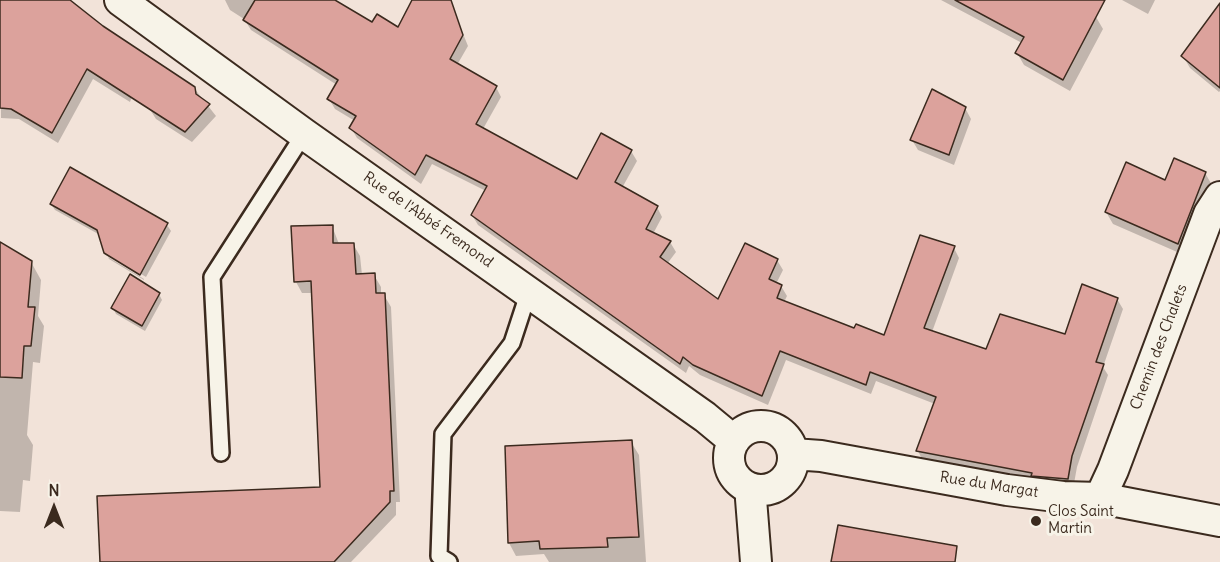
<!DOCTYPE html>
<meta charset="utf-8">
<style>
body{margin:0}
#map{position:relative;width:1220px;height:562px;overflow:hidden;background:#f2e3d9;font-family:Delius,sans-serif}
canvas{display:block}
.north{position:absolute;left:24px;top:478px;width:60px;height:60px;-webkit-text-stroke:4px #f7f3e8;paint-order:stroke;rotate:0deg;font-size:16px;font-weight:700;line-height:24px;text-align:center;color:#3b2a1e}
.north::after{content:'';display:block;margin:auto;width:21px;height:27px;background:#3b2a1e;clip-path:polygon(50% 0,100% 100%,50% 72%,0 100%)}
</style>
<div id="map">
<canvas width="1220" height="562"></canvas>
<div class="north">N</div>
</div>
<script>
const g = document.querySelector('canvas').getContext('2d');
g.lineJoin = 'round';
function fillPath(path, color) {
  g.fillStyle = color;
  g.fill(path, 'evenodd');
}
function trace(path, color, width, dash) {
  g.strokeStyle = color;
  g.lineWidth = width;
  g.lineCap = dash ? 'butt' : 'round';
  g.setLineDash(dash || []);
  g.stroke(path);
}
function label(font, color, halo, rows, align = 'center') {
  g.font = font + ' Delius,sans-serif';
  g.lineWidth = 6;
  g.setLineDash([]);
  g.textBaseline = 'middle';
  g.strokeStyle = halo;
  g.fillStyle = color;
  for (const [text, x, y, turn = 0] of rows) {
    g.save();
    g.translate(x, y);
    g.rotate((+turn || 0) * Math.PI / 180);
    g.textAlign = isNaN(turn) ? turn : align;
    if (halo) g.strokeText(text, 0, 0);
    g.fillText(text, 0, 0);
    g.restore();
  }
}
fillPath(new Path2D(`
 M0,0H68L144,62L130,102L93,79L58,143L19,119L1,118Z
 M225,0H332L372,24L398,29L423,0L450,2L468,46L457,65L496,87L501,97L483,129L577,181L631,151L637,161L622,188L657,207L662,217L653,234L670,242L676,252L667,264L719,301L777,260L783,270L776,284L781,286L787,296L784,302L855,330L885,337L954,248L959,258L932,332L987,350L1066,336L1117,299L1123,309L1103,367L1108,375L1077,467L1073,489L923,461L918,451L935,404L876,381L871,394L786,360L768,405L700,375L689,366L686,373L478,225L472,215L486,191L432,164L421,184L357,138L351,128L355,121L335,109L329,99L337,85L251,30L244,19L230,10Z
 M941,0H1062L1096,17L1103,29L1070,91L1024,65L1017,53L1022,43Z
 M1122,0H1155L1148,14Z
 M1220,3V91L1219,92L1190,68L1183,56Z
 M194,88L216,116L192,142L156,119L149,108Z
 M965,108L971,119L954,165L918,150L912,140Z
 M1205,173L1212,185L1184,255L1113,224L1106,212L1166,182Z
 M51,204L167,225L171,231L146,277L105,252L100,235L55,210Z
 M332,226L339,244H353L360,256L362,275H374L381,287V295H384L391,307L400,502H396V515L351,562H101L322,488L313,293H302L296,282Z
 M0,244L31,262L41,280L38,316L44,326L40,363L33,362L27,435L33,445L30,481L23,480L20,512L0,511Z
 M108,257L144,279V280L109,259Z
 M159,294L162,300L145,331L116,314L113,308Z
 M631,442L639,455L646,562H549L544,554L516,556L509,543Z`), '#0003');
const building = new Path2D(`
 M0,0H70L103,26L195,87L196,94L210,104L185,132L87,69L52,133L11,109L0,108Z
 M255,0H335L372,22L377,14L398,27L412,0H451L463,35L450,59L497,86L476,124L577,179L601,133L632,150L615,182L658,206L646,229L671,241L660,257L718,299L745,243L778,259L769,279L782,285L777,298L854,328L856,324L884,335L920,235L955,246L924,328L986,349L1000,314L1065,334L1082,284L1118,298L1096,362L1104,364L1072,456L1068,479L1031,476L1032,473L916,451L936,397L870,372L866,385L780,351L762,396L693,365L683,357L680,364L471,215L487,186L426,155L415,175L349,128L356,116L327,99L338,80L243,20Z
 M955,0H1105L1063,80L1015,53L1024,37Z
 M1220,3V88L1181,56Z
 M932,89L966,107L949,155L910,140Z
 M1174,158L1206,172L1178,244L1105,212L1126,162L1165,180Z
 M70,167L168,223L140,275L104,253L97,230L50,204Z
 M333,225V243H354L356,274L375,273L376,293H385L394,491H390V502L334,562H100L97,496L320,487L311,281L294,282L291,226Z
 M0,242L32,261L28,307H35L31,346H24L22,378L0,377Z
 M130,274L160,293L142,326L111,308Z
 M632,440L639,537L607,538L608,547L540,549L539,541L508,543L505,446Z
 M838,525L957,546L955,562H831Z`);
fillPath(building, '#dca29c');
trace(building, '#3b2a1e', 1.5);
const lane = new Path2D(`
 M221,453L212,277L304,134
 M449,562L439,556L443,434L512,343L529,291`);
const street = new Path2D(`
 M120,0L304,134L705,417L734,441
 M729 458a32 32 0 1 1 64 0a32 32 0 1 1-64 0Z
 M793,454L821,456L1007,490L1063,497L1100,498L1220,521
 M753,490L751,499L756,562
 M1100,498L1113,470L1209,214L1220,197`);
trace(lane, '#3b2a1e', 20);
trace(street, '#3b2a1e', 34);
trace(lane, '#f7f3e8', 15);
trace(street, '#f7f3e8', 30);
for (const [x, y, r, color] of [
 [1036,521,6,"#3b2a1e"]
]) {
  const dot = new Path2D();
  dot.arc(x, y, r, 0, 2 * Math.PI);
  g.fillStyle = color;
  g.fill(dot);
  trace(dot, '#f7f3e8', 2);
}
label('15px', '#3b2a1e', '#f7f3e8', [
 ["Rue de l'Abbé Fremond",428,220,35],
 ["Chemin des Chalets",1159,347,-69],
 ["Rue du Margat",989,485,9]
]);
label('15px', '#3b2a1e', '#f7f3e8', [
 ["Clos Saint",1048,512],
 ["Martin",1048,529]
], 'left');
</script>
